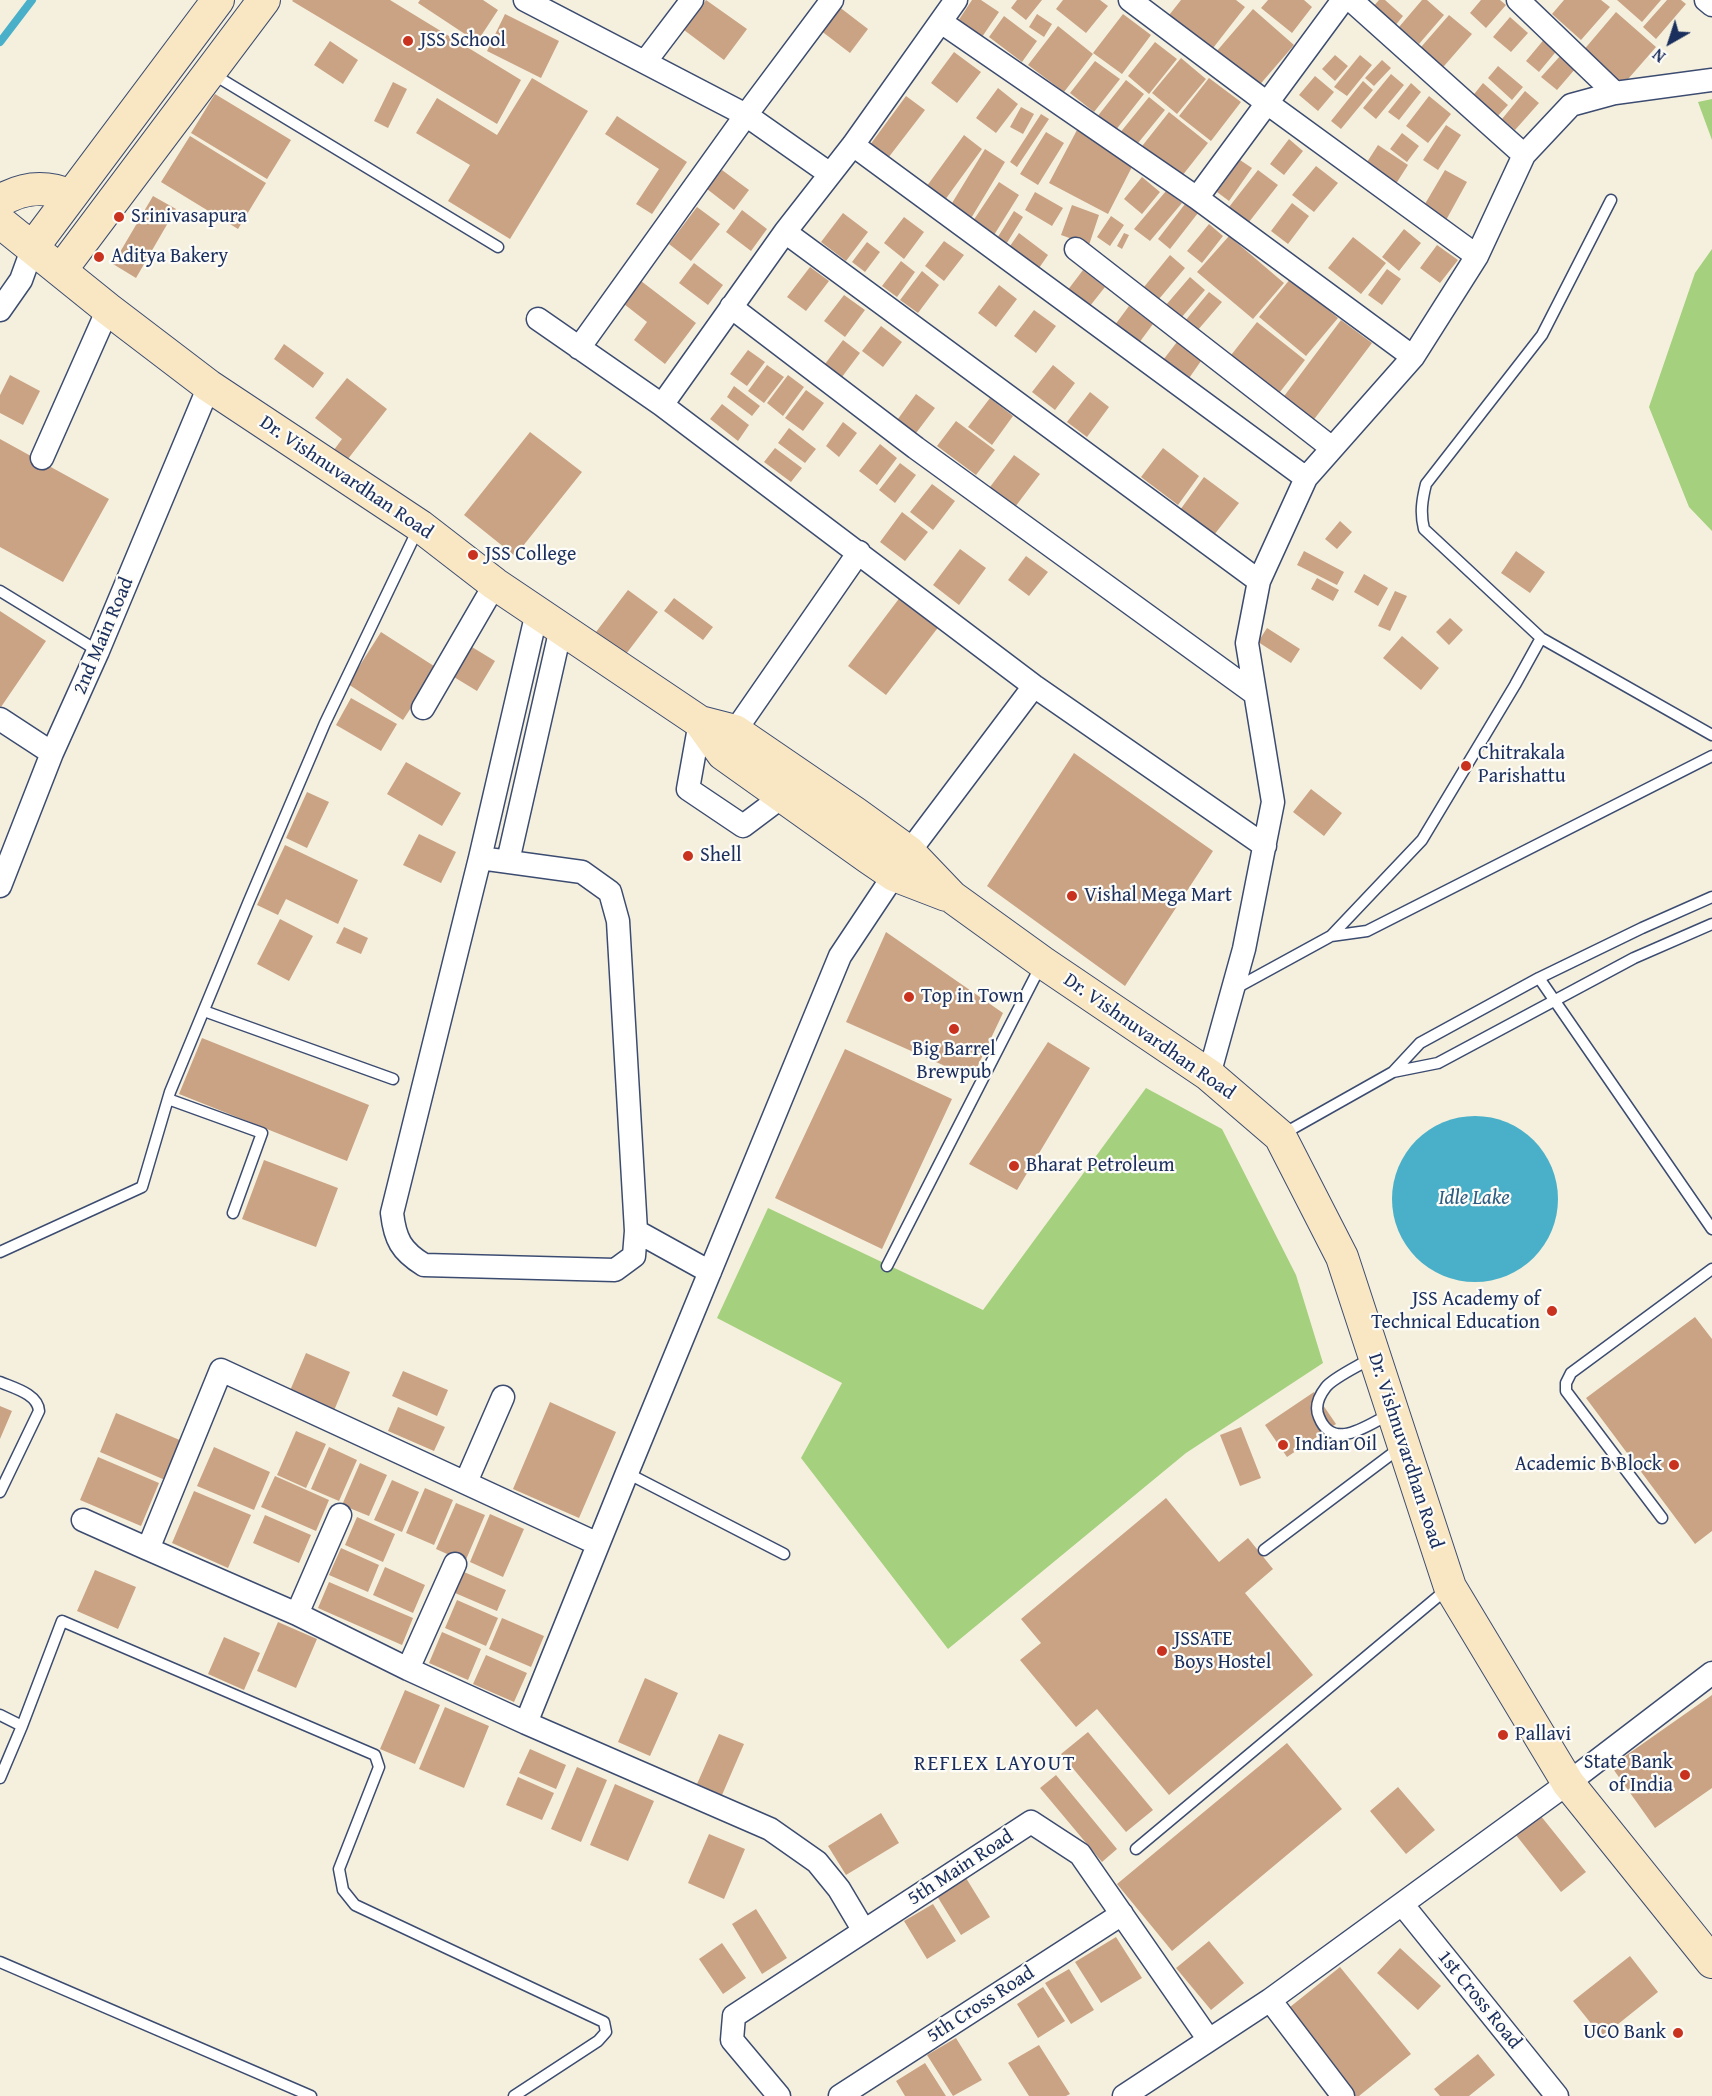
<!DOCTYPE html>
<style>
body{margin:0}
#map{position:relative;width:1712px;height:2096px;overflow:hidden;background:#f5f0de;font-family:"Gentium Book Plus",serif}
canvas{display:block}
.north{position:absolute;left:1640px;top:12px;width:60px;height:60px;-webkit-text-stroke:4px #fdfcf7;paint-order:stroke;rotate:219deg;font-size:16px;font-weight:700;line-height:24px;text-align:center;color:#1b2f5e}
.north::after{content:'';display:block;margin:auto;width:21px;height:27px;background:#1b2f5e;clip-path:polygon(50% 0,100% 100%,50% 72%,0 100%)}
</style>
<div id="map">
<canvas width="1712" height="2096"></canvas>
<div class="north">N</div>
</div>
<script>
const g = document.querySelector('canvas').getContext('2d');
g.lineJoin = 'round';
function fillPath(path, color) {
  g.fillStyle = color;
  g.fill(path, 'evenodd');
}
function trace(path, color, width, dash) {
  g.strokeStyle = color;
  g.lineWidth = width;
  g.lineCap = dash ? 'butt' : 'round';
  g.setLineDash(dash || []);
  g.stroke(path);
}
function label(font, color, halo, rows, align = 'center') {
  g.font = font + ' "Gentium Book Plus",serif';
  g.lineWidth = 4.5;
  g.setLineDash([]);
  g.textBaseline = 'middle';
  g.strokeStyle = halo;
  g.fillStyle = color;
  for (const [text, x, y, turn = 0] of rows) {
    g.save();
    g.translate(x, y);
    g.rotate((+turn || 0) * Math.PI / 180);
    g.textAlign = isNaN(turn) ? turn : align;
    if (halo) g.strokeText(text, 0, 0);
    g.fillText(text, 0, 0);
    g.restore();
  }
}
fillPath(new Path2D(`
 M1712,99V140L1698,102Z
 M1712,249V531L1689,507L1649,407L1695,273Z
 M1146,1088L1222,1129L1296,1275L1323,1363L1186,1453L948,1649L801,1458L842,1383L717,1318L768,1208L983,1310Z`), '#a5d07d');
fillPath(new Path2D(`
 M1392 1199a83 83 0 1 1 166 0a83 83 0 1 1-166 0Z`), '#4ab0c9');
trace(new Path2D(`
 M0,42L32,0`), '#4ab0c9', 8);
fillPath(new Path2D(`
 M293,0H390L521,80L497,124L292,1Z
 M420,0H483L498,10L477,42L418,3Z
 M706,0L747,29L724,60L684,30Z
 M972,0H981L999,12L982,37L958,21Z
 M1017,0H1042L1026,20L1011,8Z
 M1063,0H1100L1108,6L1086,33L1056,9Z
 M1181,0H1236L1245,7L1210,52L1166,19Z
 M1268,0H1304L1312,7L1292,33L1261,8Z
 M1379,0H1385L1403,16L1394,27L1372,8Z
 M1422,0H1427L1444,15L1419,44L1399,27Z
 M1481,0H1500L1506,5L1486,28L1470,13Z
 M1564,0H1601L1610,7L1581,40L1552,14Z
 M1617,0H1661L1642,22Z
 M1667,0H1681L1686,4L1656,39L1643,27Z
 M838,6L868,29L850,53L820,30Z
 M1253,9L1294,45L1257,88L1216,52Z
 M1616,12L1656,47L1622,86L1582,52Z
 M505,14L559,41L541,78L487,51Z
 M1037,14L1052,24L1044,37L1029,27Z
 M1123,14L1151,35L1122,74L1093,53Z
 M1449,15L1472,34L1438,73L1415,54Z
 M1004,16L1037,41L1022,62L989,37Z
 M1510,17L1528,33L1511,52L1493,37Z
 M1058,26L1093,54L1064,92L1028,65Z
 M1546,37L1559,48L1539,72L1526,61Z
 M330,41L358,60L343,84L314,65Z
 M1155,42L1177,59L1149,94L1128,76Z
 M954,52L981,72L957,103L931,83Z
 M1335,55L1348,66L1335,81L1322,69Z
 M1360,55L1372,65L1347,96L1334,87Z
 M1561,55L1576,68L1557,90L1541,77Z
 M1181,58L1206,79L1177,114L1152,93Z
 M1382,60L1391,68L1374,86L1365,78Z
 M1095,61L1120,79L1094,112L1070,93Z
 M1498,66L1523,87L1512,100L1488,78Z
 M1391,74L1404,85L1376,119L1363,108Z
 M1315,76L1334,92L1318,111L1299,95Z
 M532,78L588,111L510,239L448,201L470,165L416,133L437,98L497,135Z
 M1209,78L1241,102L1211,141L1179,116Z
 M1126,80L1144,94L1115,131L1097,117Z
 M1363,81L1373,90L1341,129L1331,121Z
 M393,82L407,89L388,128L374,121Z
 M1411,83L1421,92L1399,120L1388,112Z
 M1483,83L1508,105L1495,119L1471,98Z
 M998,88L1018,104L996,133L976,118Z
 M1525,91L1539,103L1515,130L1502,119Z
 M215,94L291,140L267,179L191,133Z
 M906,96L925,110L885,162L867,149Z
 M1429,96L1451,114L1428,143L1406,126Z
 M1149,97L1165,110L1134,148L1119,134Z
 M1021,107L1034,114L1023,134L1010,127Z
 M1169,112L1208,143L1178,181L1139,150Z
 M1041,114L1049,119L1017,167L1010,162Z
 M617,116L687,162L652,214L636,204L659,169L605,134Z
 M1446,125L1461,135L1438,170L1423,160Z
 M1077,130L1135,161L1108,214L1049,183Z
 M1046,132L1064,143L1038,185L1020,174Z
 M1402,133L1419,146L1407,162L1390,149Z
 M964,135L982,149L942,204L924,190Z
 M190,136L266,183L238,229L161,182Z
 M1289,139L1303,151L1284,175L1270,164Z
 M1378,145L1408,165L1392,190L1362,170Z
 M985,149L1005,162L970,220L949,208Z
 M1240,160L1252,168L1229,201L1217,192Z
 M1316,166L1338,183L1314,212L1292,195Z
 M722,170L749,190L734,210L707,189Z
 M1258,170L1278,185L1249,222L1229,207Z
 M1445,170L1467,182L1445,222L1422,209Z
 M1142,177L1160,192L1142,214L1124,199Z
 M999,182L1019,195L994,235L973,221Z
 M1166,191L1182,203L1150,241L1134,229Z
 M1035,192L1063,208L1052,226L1025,210Z
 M153,196L176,209L136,278L113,264Z
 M1292,203L1309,216L1288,244L1271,231Z
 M1185,204L1198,213L1170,249L1158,239Z
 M1072,205L1099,215L1089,245L1061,235Z
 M697,207L720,224L691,261L669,244Z
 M742,210L767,229L751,251L726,232Z
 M1014,211L1023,217L1005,246L996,240Z
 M843,213L868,232L846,261L821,242Z
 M1111,216L1124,225L1110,246L1097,237Z
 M904,217L924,232L904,259L884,243Z
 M1209,224L1223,236L1202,263L1187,251Z
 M1404,229L1421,243L1399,271L1382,257Z
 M1019,233L1048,255L1037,271L1008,249Z
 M1124,233L1129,235L1122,249L1117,246Z
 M1229,236L1284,283L1253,319L1197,272Z
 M1353,237L1386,263L1361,294L1328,268Z
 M944,241L964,255L944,281L925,266Z
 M867,242L880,252L865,272L852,262Z
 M1437,245L1458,260L1440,283L1420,268Z
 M1170,255L1185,268L1159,299L1144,287Z
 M901,261L915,272L897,297L882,286Z
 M694,263L723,285L708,305L679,283Z
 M810,267L829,281L806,311L787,297Z
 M1387,269L1401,279L1382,305L1368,295Z
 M1083,270L1105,287L1086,311L1064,295Z
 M922,271L939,285L918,313L900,300Z
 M1190,277L1205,290L1181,318L1166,305Z
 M1291,278L1338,318L1306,356L1259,317Z
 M641,281L696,323L665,364L634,340L647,322L624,304Z
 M999,285L1017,299L996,327L978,313Z
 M1209,292L1222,302L1197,331L1185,321Z
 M844,295L865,310L845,337L824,321Z
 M1129,306L1153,324L1136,347L1112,329Z
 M1034,310L1056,326L1036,353L1014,336Z
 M1341,320L1372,343L1312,422L1282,399Z
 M1257,322L1305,360L1276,397L1228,359Z
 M881,326L902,342L883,367L862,351Z
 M843,340L860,353L839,381L822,368Z
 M1177,342L1201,361L1185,384L1160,364Z
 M284,344L324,373L313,388L274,359Z
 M748,350L765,362L747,386L730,374Z
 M767,365L784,377L764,403L748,391Z
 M1053,365L1075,383L1055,410L1032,392Z
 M10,375L40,391L23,425L0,413V395Z
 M788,375L804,387L783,416L767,403Z
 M347,378L387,409L344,464L331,454L342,439L315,418Z
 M734,386L760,406L752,416L727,397Z
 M806,390L824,403L803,431L785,418Z
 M1090,392L1109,407L1087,437L1067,422Z
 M916,394L935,408L913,437L895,423Z
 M990,398L1013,416L992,445L968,427Z
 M722,404L749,425L738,441L710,419Z
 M956,421L995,450L976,475L937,446Z
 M843,422L857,433L839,457L826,446Z
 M789,428L816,449L805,463L778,443Z
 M530,432L582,472L515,556L464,515Z
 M0,439L109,499L63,582L0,547Z
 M880,444L897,458L877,485L859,471Z
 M775,448L802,468L791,482L764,462Z
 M1163,448L1199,476L1178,505L1141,477Z
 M1014,455L1040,474L1012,511L987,491Z
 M900,463L916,475L895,503L879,490Z
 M1204,477L1239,503L1214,535L1180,510Z
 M932,484L955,501L933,530L910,512Z
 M902,512L928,532L905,561L880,542Z
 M1340,521L1352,532L1337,549L1325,539Z
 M960,549L986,568L959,605L933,585Z
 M1304,551L1344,572L1337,585L1297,565Z
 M1516,551L1545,572L1530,593L1501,573Z
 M1026,556L1048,572L1029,596L1008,580Z
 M1364,574L1388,588L1378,606L1354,592Z
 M1317,578L1339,590L1333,601L1311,589Z
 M628,590L658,612L626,654L596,632Z
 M1395,591L1407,596L1390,631L1378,626Z
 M901,596L940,625L886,695L848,666Z
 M674,598L713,627L703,640L664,611Z
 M0,611L46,641L1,707L0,706Z
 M1450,618L1463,630L1449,645L1436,632Z
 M1267,628L1300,649L1291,663L1258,642Z
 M381,632L437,668L403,720L348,684Z
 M1402,636L1439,668L1421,690L1383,658Z
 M467,644L495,661L477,691L449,674Z
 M351,698L397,724L381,751L336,725Z
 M1074,753L1213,851L1125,986L987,886Z
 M406,762L461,793L442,826L387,794Z
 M1311,789L1342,813L1324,836L1293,812Z
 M307,792L329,802L307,848L286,838Z
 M419,834L456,852L441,883L403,865Z
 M285,845L358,880L338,924L286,899L278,915L257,905Z
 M280,919L313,936L289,981L257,964Z
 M344,927L368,938L361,954L336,943Z
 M886,932L1003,1013L972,1078L846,1022Z
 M202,1038L369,1105L347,1161L179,1094Z
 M1048,1042L1090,1068L1017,1190L969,1164Z
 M845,1049L952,1099L882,1249L775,1198Z
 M264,1160L338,1188L316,1247L242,1219Z
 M1695,1317L1712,1339V1531L1695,1544L1586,1398Z
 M306,1353L350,1372L333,1413L289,1393Z
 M403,1371L448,1390L437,1416L392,1396Z
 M1314,1392L1336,1424L1287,1457L1265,1425Z
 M550,1402L616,1432L579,1518L513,1489Z
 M0,1406L12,1411L0,1439Z
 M398,1407L445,1427L434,1451L388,1431Z
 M116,1413L182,1441L165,1480L100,1452Z
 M1241,1427L1261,1478L1240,1486L1220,1435Z
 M296,1431L326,1444L306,1488L277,1475Z
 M214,1447L270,1472L254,1510L197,1486Z
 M329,1447L357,1460L339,1501L311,1489Z
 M98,1457L159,1483L141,1526L80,1500Z
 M360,1463L387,1475L369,1516L342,1505Z
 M275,1476L329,1500L316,1531L261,1507Z
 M392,1480L419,1492L402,1532L374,1520Z
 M425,1488L453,1500L434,1545L406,1533Z
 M194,1491L251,1515L228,1568L172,1543Z
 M1166,1498L1219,1562L1248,1538L1273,1569L1245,1593L1313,1675L1169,1795L1097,1709L1076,1727L1020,1660L1041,1643L1021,1619Z
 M456,1503L485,1515L465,1562L436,1549Z
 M490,1514L524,1529L503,1577L470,1562Z
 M265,1515L311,1535L299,1563L253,1543Z
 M357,1517L395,1534L383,1562L345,1545Z
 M341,1548L379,1565L368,1592L329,1575Z
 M385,1567L425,1585L413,1613L373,1595Z
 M95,1570L136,1587L118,1629L77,1611Z
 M464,1572L506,1590L497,1611L455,1593Z
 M329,1582L413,1618L402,1645L318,1608Z
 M457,1600L498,1618L486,1646L445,1628Z
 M502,1618L544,1636L531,1667L489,1649Z
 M278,1622L317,1639L296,1688L257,1671Z
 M442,1632L481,1649L468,1680L429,1663Z
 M224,1637L260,1653L244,1690L208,1674Z
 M486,1655L527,1673L514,1702L473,1684Z
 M645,1678L678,1693L650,1756L618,1742Z
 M405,1690L440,1705L415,1764L380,1749Z
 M1712,1695V1788L1655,1828L1611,1766Z
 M445,1707L489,1726L464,1788L419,1769Z
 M1088,1732L1153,1810L1126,1832L1061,1754Z
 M719,1734L744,1744L722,1795L697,1784Z
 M1287,1743L1342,1809L1172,1951L1117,1884Z
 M530,1749L566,1765L556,1789L519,1773Z
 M577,1767L607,1780L581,1842L551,1829Z
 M1056,1775L1117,1849L1102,1862L1040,1788Z
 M518,1777L554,1793L542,1820L506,1805Z
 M615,1784L654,1801L628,1861L590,1845Z
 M1398,1787L1435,1830L1406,1854L1370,1811Z
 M1536,1810L1586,1872L1561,1892L1512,1830Z
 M881,1813L899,1843L846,1875L828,1846Z
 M709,1834L745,1849L724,1899L688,1883Z
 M966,1878L990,1917L961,1935L937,1896Z
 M933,1904L956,1941L927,1959L904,1921Z
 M756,1909L787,1958L762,1974L732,1924Z
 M1116,1937L1142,1978L1101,2003L1075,1962Z
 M1209,1941L1244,1983L1211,2010L1176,1968Z
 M722,1943L746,1978L723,1994L699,1959Z
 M1400,1948L1441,1986L1418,2010L1377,1973Z
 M1630,1956L1658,1992L1602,2037L1573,2001Z
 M1340,1967L1411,2054L1359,2096H1354L1285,2011Z
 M1069,1969L1094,2010L1071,2024L1045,1983Z
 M1043,1987L1065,2021L1038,2038L1017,2004Z
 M956,2038L982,2080L953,2096L927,2055Z
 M1039,2045L1070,2094L1066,2096H1029L1008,2063Z
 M1478,2054L1495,2075L1469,2096H1440L1434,2089Z
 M925,2063L946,2096H905L896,2081Z`), '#caa384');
const lane = new Path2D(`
 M211,73L498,247
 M1611,200L1542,335L1426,484C1422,500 1420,513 1424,529L1541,638L1712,735
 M0,591L98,651
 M1331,936L1422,840L1515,685L1541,638
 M1539,978L1712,1229
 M1236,988L1331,936L1367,931L1712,756
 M204,1011L393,1079
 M1393,1072L1420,1043L1539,978L1642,928L1712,897
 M168,1099L262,1133L233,1213
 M1283,1134L1393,1072L1438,1063L1634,958L1712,924
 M0,1252L142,1187L170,1092L249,901L325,723L418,529
 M887,1266L1041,965
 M1373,1357C1361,1365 1334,1377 1326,1387C1319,1396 1314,1406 1319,1417C1333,1452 1367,1425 1390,1414
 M0,1382C14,1388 38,1394 39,1411L0,1492
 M627,1473L784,1554
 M1662,1518L1566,1391V1383L1571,1373L1712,1269
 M1264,1550L1401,1447
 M0,1715L22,1726L62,1621L375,1755L379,1767L339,1869L343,1890L355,1905L604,2022L606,2032L598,2041L514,2096
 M0,1778L22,1726
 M1136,1849L1447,1589
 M0,1962L311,2096`);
const street = new Path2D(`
 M525,0L746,115L830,174
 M1130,0L1267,103L1477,256
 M1351,0L1524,155
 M1518,0L1615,93
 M1706,0L1712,5
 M941,22L1197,198L1413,357
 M645,62L692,0
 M853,145L1306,478
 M1197,198L1343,0
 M785,232L1259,581
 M1076,249L1332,448
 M731,307L916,448L1254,693
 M0,310L21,280L33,247
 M538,319L662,405L1034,686L1265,846
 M579,348L746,115L832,0
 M662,405L785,232L853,145L956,0
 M42,458L108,309
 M423,708L495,584
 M0,719L52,753
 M700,722L688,789L743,826L783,796
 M728,744L735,731L859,552
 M909,852L1034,686
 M480,858L537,612
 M508,861L561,628
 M0,886L52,753L98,651L209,386
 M1209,1075L1244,949L1273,802L1247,643L1259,581L1306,478L1413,357L1477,256L1524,155L1571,105L1615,93L1712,80
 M636,1231L618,921L610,892L582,872L480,858L392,1213C395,1239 401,1251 424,1265L615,1270L634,1256L636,1231L710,1272
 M466,1482L503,1397
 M83,1520L148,1549
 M297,1614L340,1515
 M408,1669L455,1564
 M526,1723L408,1669L297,1614L148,1549L221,1370L598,1544
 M1402,1904L1557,2096
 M864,1931L839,1889L817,1862L770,1829L526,1723L627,1473L840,956L894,875
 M1270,2000L1568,1783L1712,1673
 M779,2096L732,2040L734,2016L1031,1822L1080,1854L1209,2040
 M840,2096L1122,1914
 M1124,2096L1270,2000L1343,2096`);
const secondary = new Path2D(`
 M0,201C23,187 46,185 71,196
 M0,222L108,309L209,386L420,526L495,584L700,722L735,731L855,813L909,852L952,897L1042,962L1209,1075L1280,1136L1342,1257L1450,1587L1568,1783L1712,1962
 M33,247L218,0
 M61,270L264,0
 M700,722L723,754L869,858L894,875L946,895`);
trace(lane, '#3c4c71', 13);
trace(street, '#3c4c71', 25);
trace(secondary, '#3c4c71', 34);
trace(lane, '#fff', 10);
trace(street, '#fff', 22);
trace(secondary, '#f9e7c3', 32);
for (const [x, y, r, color] of [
 [408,41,6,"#c8321e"],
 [119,217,6,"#c8321e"],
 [99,257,6,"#c8321e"],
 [473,555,6,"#c8321e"],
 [1466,766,6,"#c8321e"],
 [688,856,6,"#c8321e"],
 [1072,896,6,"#c8321e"],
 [909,997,6,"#c8321e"],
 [954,1029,6,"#c8321e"],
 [1014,1166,6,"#c8321e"],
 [1552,1311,6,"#c8321e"],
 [1283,1445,6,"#c8321e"],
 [1674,1465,6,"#c8321e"],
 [1162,1651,6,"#c8321e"],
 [1503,1735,6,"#c8321e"],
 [1685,1775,6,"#c8321e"],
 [1678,2033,6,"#c8321e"]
]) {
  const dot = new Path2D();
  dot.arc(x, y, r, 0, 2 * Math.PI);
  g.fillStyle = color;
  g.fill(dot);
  trace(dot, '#fdfcf7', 2);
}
label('20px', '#1b2f5e', '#fdfcf7', [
 ["JSS School",420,41],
 ["Srinivasapura",131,217],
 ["Aditya Bakery",111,257],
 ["JSS College",485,555],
 ["Chitrakala",1478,754],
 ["Parishattu",1478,777],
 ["Shell",700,856],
 ["Vishal Mega Mart",1084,896],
 ["Top in Town",921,997],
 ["Big Barrel",954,1050,"center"],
 ["Brewpub",954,1073,"center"],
 ["Bharat Petroleum",1026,1166],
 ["JSS Academy of",1540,1300,"right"],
 ["Technical Education",1540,1323,"right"],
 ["Indian Oil",1295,1445],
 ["Academic B Block",1662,1465,"right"],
 ["JSSATE",1174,1640],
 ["Boys Hostel",1174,1663],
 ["Pallavi",1515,1735],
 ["State Bank",1673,1763,"right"],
 ["of India",1673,1786,"right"],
 ["UCO Bank",1666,2033,"right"]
], 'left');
label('20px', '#1b2f5e', '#fdfcf7', [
 ["Dr. Vishnuvardhan Road",346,478,34],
 ["2nd Main Road",104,636,-67],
 ["Dr. Vishnuvardhan Road",1149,1037,35],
 ["Dr. Vishnuvardhan Road",1405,1451,72],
 ["5th Main Road",961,1868,-33],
 ["1st Cross Road",1479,2000,51],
 ["5th Cross Road",981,2005,-33]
]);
label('italic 21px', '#2b5c83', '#fdfcf7', [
 ["Idle Lake",1474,1199]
]);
g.letterSpacing = '1.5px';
label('21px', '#1b2f5e', '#fdfcf7', [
 ["REFLEX LAYOUT",995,1765]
]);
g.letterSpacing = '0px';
</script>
